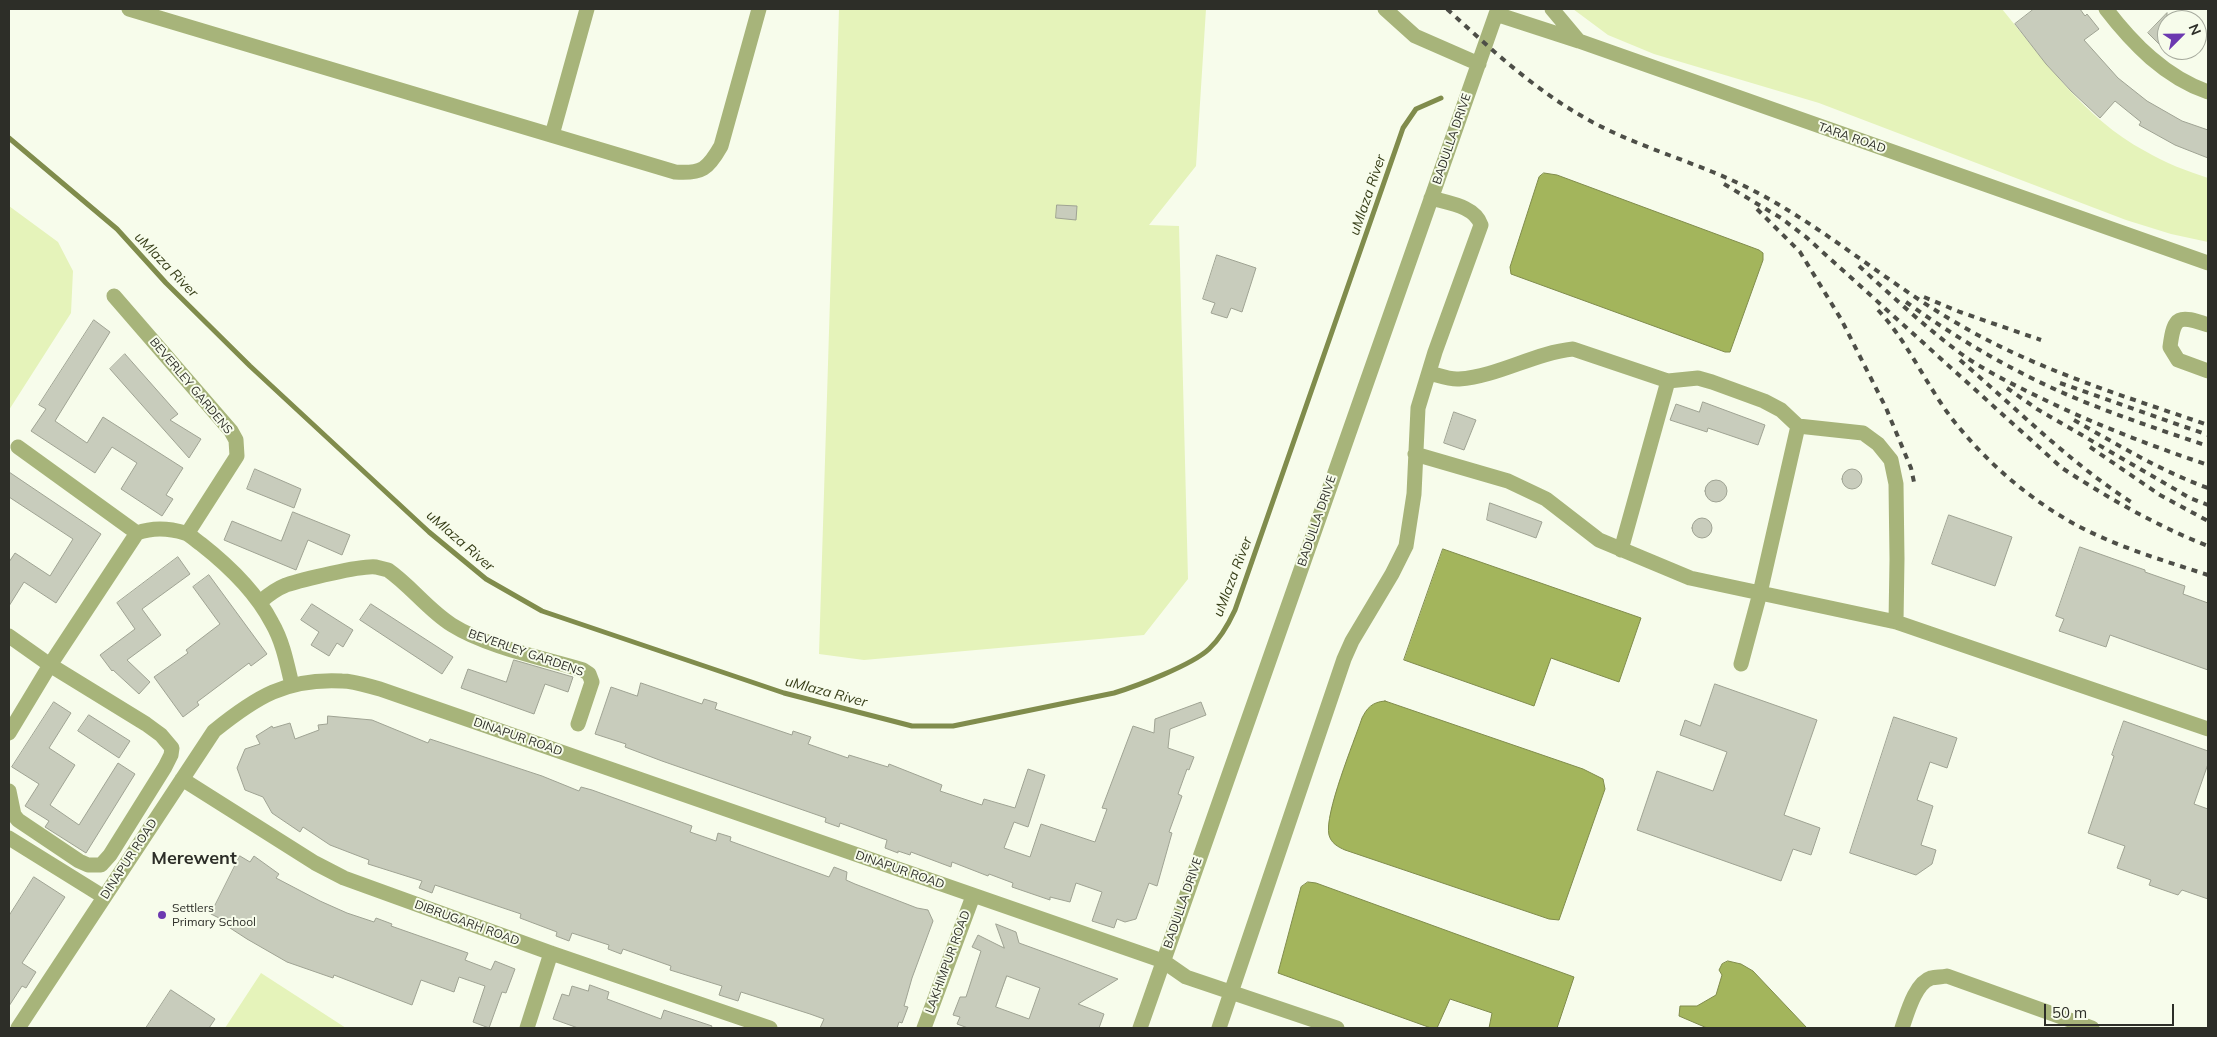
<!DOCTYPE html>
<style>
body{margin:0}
#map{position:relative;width:2217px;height:1037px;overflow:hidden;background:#f7fceb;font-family:Mulish,sans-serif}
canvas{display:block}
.frame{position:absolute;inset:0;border:10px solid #2d2e28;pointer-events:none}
.north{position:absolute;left:2157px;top:10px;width:50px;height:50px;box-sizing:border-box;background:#f7fceb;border:1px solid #a6aa9d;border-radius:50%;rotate:67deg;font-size:14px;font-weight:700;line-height:20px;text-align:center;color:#2d2e28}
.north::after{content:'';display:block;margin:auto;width:18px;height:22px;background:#6c39b0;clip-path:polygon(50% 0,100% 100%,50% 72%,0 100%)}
.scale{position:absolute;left:2044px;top:1004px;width:130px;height:22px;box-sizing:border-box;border:2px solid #2d2e28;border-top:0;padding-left:6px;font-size:15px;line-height:18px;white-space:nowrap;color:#2d2e28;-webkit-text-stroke:4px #f7fceb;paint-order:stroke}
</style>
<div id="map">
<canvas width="2217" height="1037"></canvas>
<div class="frame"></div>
<div class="north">N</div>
<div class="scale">50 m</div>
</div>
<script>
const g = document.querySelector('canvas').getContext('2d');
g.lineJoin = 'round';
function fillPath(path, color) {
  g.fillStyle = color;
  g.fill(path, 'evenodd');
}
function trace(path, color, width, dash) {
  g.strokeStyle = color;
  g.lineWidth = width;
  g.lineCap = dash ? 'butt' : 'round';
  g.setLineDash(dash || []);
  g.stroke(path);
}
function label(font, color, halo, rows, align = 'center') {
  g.font = font + ' Mulish,sans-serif';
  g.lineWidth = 4;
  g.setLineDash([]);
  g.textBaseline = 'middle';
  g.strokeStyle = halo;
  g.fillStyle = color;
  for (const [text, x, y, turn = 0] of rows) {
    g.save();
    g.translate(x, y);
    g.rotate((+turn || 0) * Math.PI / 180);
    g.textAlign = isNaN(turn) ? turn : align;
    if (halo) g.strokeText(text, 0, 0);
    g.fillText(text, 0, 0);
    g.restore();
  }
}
fillPath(new Path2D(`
 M839,9H1206L1196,166L1149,225L1179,226L1188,579L1144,635L864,660L819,654Z
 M1573,9H2002C2044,60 2085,119 2145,151C2165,163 2187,171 2208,178V242L2171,234L2126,220L1819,103L1654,54L1608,35Z
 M9,206L58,242L73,271L71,313L9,410Z
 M261,973L346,1028H225Z`), '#e5f3ba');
const water = new Path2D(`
 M1544,173L1557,175L1759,250L1763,253V260L1730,352H1725L1511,274L1510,267L1539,177Z
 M1443,549L1641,618L1619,682L1551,658L1534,706L1404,660Z
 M1385,701L1583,769L1603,779L1605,789L1559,920L1549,919L1345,850C1338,847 1331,843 1329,835C1324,814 1354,742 1362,718C1367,708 1372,702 1385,701Z
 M1308,882L1316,883L1574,977L1557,1028H1489L1492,1013L1450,999L1437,1028H1431L1278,973L1301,887Z
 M1728,961L1741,964L1753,971L1807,1028H1707L1679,1016L1680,1006H1697L1716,995L1722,975L1719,970L1722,964Z`);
fillPath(water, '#a3b55c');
trace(water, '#808c4c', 1);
trace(new Path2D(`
 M9,138L117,229L166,283L250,366L429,532L486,579L542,611L784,693L912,726H953L1114,693C1137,686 1192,665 1209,649C1221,638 1228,625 1235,610L1403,128L1416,109L1441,98`), '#808c4c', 5);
const building = new Path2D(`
 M2034,9H2080L2085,16L2087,14L2099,29L2084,40L2118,78L2147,101L2182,121L2208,130V158L2175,145L2139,125L2141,122L2115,101L2100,118L2071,91L2046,64L2015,24Z
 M2167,13V37L2160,45L2148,33Z
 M1057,205L1077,206L1076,220L1056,218Z
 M1217,255L1256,268L1242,312L1231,308L1227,318L1211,313L1215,303L1203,299Z
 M94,320L110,332L55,421L87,443L103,417L183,468L166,495L173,499L162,516L121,489L137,463L112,447L95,473L31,431L46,409L39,405Z
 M125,354L178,414L170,420L201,439L189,458L110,369Z
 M1703,402L1765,425L1758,445L1708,428L1707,432L1670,420L1676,404L1699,412Z
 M1454,412L1476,420L1464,450L1444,443Z
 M1842 479a10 10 0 1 1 20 0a10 10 0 1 1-20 0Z
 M255,469L301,489L294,508L247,489Z
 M9,472L101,534L56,603L24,582L9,606V562L15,553L50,576L73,539L9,497Z
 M1705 491a11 11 0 1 1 22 0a11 11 0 1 1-22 0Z
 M1490,503L1542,522L1536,538L1487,520Z
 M293,512L350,535L342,555L308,540L296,570L224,540L232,521L281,541Z
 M1949,515L2012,537L1995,586L1932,564Z
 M1692 528a10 10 0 1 1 20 0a10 10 0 1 1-20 0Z
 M2080,547L2145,570V572L2185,586L2183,594L2208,603V670L2110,635L2106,647L2059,631L2064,619L2056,616Z
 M178,557L190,574L142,609L161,635L127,660L150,682L139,694L113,670L112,671L100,655L135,629L117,603Z
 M209,575L267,654L251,666L249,663L197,702L199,705L183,717L154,677L188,653L186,650L220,624L193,587Z
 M312,604L353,630L343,647L337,643L329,656L311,645L319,632L301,620Z
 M371,604L453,657L442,674L360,620Z
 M514,660L573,677L568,692L545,684L534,714L461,688L468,669L506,682Z
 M641,683L702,704L704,699L717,703L715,709L792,735L793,731L811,737L808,744L848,758L849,755L888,767L889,764L942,785L940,791L982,805L984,799L1015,808L1028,769L1045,775L1028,827L1014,822L1004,848L1030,857L1041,824L1095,842L1107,809L1102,808L1133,726L1154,733L1155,719L1201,702L1206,715L1170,729L1168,748L1194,757L1189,770L1187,769L1178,794L1182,796L1169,832L1172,833L1157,886L1149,883L1136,919L1125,922L1117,919L1114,928L1092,921L1102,892L1076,883L1070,902L1050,897V900L1012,887L1013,883L989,874L988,876L952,862L951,867L911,852L910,855L898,851V853L885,848L887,840L881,838L840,823L839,827L825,822L826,818L662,761L625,747L626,744L595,734L611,687L637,696Z
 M1715,684L1817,720L1784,815L1820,828L1811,855L1793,849L1781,881L1637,830L1657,771L1713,791L1727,752L1680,735L1685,720L1700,726Z
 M54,702L71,713L49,748L75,765L50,805L79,825L118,763L135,774L86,853L45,827L49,821L25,806L39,784L12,767Z
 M89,715L130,741L119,758L78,731Z
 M328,716L372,720L428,743L430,739L542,776L579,791L581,787L592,790L692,826L690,832L716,841L718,833L731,837L730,841L829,877L834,867L847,872L846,880L855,884L917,908L928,910L933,921L912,978L904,1006L908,1007L902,1023L899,1022L897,1028H820L824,1019L810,1014L741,992L738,1001L719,995L722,986L670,970L671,966L623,949L621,954L608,949L609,945L572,933L569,941L556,936L557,932L520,918L521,914L435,885L432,893L419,888L422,881L368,864L369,860L330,845L303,827L300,832L272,813L263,797L245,790L237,768L245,749L260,744L256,736L272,726L273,728L290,723L295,739L319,730L318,725L327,724Z
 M1894,717L1957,738L1947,768L1930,762L1917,800L1933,806L1921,845L1936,850L1932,864L1916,875L1850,853Z
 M2124,721L2208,751V764L2194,804L2208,809V899L2182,890L2178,895L2149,885L2151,880L2117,868L2125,846L2088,833L2114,756L2112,755Z
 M240,856L250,862L254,856L279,874L276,878L320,901L347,913L374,922L376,918L392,924L391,926L468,953L465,960L491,970L495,961L515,969L506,993L502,992L489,1028L473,1022L485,986L459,977L454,992L421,980L412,1005L334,975L333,978L287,962L247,939L227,926L229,923L211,914Z
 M34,877L65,897L22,963L36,972L26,988L22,986L9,1006V916Z
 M996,924L1016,932L1019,943L1118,979L1078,1004L1104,1014L1099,1028H968L957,1024L960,1017L953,1015L960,997H966L981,951L972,947L978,935L1004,948ZM1007,976L1040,988L1029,1019L996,1007Z
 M590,985L609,992L607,999L661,1019L664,1010L712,1026L711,1028H578L553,1019L562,994L569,996L572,986L588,991Z
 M171,990L215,1019L209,1028H146Z`);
fillPath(building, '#c8ccbc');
trace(building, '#9fa393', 1);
trace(new Path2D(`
 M129,9L675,172C702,174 708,169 721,146L759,9
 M1385,9L1415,36L1479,64
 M1552,9L1578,40
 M2106,9C2133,44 2165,77 2208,92
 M1496,14L1579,41L2208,263
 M552,135L587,9
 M114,296L231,431L236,440L237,456L187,534
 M2208,325C2179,315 2174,315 2170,347L2178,360L2208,371
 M1429,373C1438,375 1450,380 1459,379C1499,376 1534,353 1573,349L1668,381L1698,378L1712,382L1764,401L1781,410L1798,426L1760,593L1741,664
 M1798,426L1863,433L1878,444L1891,460L1896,484L1897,559L1896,622
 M18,447L137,533
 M1415,454L1508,481L1546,499L1599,540L1690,578L1896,622L2208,729
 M1621,550L1668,381
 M260,602C268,595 276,589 286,585C301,580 362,565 376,567C380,568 384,569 388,570C411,586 428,610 452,625C487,647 543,658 583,670L589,674L592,682L578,724
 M9,636L50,665L146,724L161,735L172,748L171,755L165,767L110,855L101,865H88L79,861L18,820L14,815L9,791
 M9,733L50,665L137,533C153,527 169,528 185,533C191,535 196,541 201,544C229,566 256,592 272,623C283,642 287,664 292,685
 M182,779L315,863L344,878L551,953L770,1028
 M9,838L104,897
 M18,1028L214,731C256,697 286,678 342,681C354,681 368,686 380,689L1163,961L1186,977L1337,1028
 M527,1028L551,953
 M924,1028L973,896
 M1140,1028L1496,14L1500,9
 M1219,1028L1344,659L1352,641L1392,574L1406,546L1414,494L1418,408L1435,352L1481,225C1475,206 1448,203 1431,198
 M1902,1028C1907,1014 1915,983 1931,978C1936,977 1942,977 1947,976L2092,1028`), '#a7b47a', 15);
trace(new Path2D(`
 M1447,9C1494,52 1539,94 1596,124C1648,151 1706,165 1758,193C1829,231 1890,285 1960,325C2037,370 2124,396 2208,425
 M1724,184L1781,218L1806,237L2062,468C2108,498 2157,526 2208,546
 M1757,209L1800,252L1841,319L1886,408L1911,468L1914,482
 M1859,266C1892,296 1924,326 1960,353C1985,371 2014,385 2043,399C2096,425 2152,446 2208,465
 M1924,297L1960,312L2041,340
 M1906,302C1966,345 2031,382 2100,408C2136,422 2172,434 2208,446
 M1878,310C1908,342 1926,385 1953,420C1987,463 2031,501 2080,527C2121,548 2165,561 2208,575
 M1960,360C2016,408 2069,462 2131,502
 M2060,383L2208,435
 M2007,388L2037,409L2190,498L2208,505
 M2074,420C2118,445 2161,471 2208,488
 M2090,447L2160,495L2208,521`), '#4d4e47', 4, [6, 6]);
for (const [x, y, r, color] of [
 [162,915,5,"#6c39b0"]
]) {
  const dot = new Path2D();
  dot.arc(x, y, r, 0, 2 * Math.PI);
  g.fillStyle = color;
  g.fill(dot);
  trace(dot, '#f7fceb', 2);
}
label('12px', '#2d2e28', '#f7fceb', [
 ["TARA ROAD",1852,138,19],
 ["BADULLA DRIVE",1452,139,-71],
 ["BEVERLEY GARDENS",191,386,50],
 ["BADULLA DRIVE",1317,521,-71],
 ["BEVERLEY GARDENS",526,653,19],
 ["DINAPUR ROAD",518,737,19],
 ["DINAPUR ROAD",129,859,-57],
 ["DINAPUR ROAD",900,870,19],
 ["BADULLA DRIVE",1183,903,-71],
 ["DIBRUGARH ROAD",467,923,20],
 ["LAKHIMPUR ROAD",948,962,-70]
]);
label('12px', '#2d2e28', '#f7fceb', [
 ["Settlers",172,908],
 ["Primary School",172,922]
], 'left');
label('italic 14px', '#363d17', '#f7fceb', [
 ["uMlaza River",1368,195,-71],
 ["uMlaza River",166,265,46],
 ["uMlaza River",460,541,41],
 ["uMlaza River",1233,577,-69],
 ["uMlaza River",826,692,15]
]);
label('bold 18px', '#2d2e28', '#f7fceb', [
 ["Merewent",194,859]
]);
</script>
